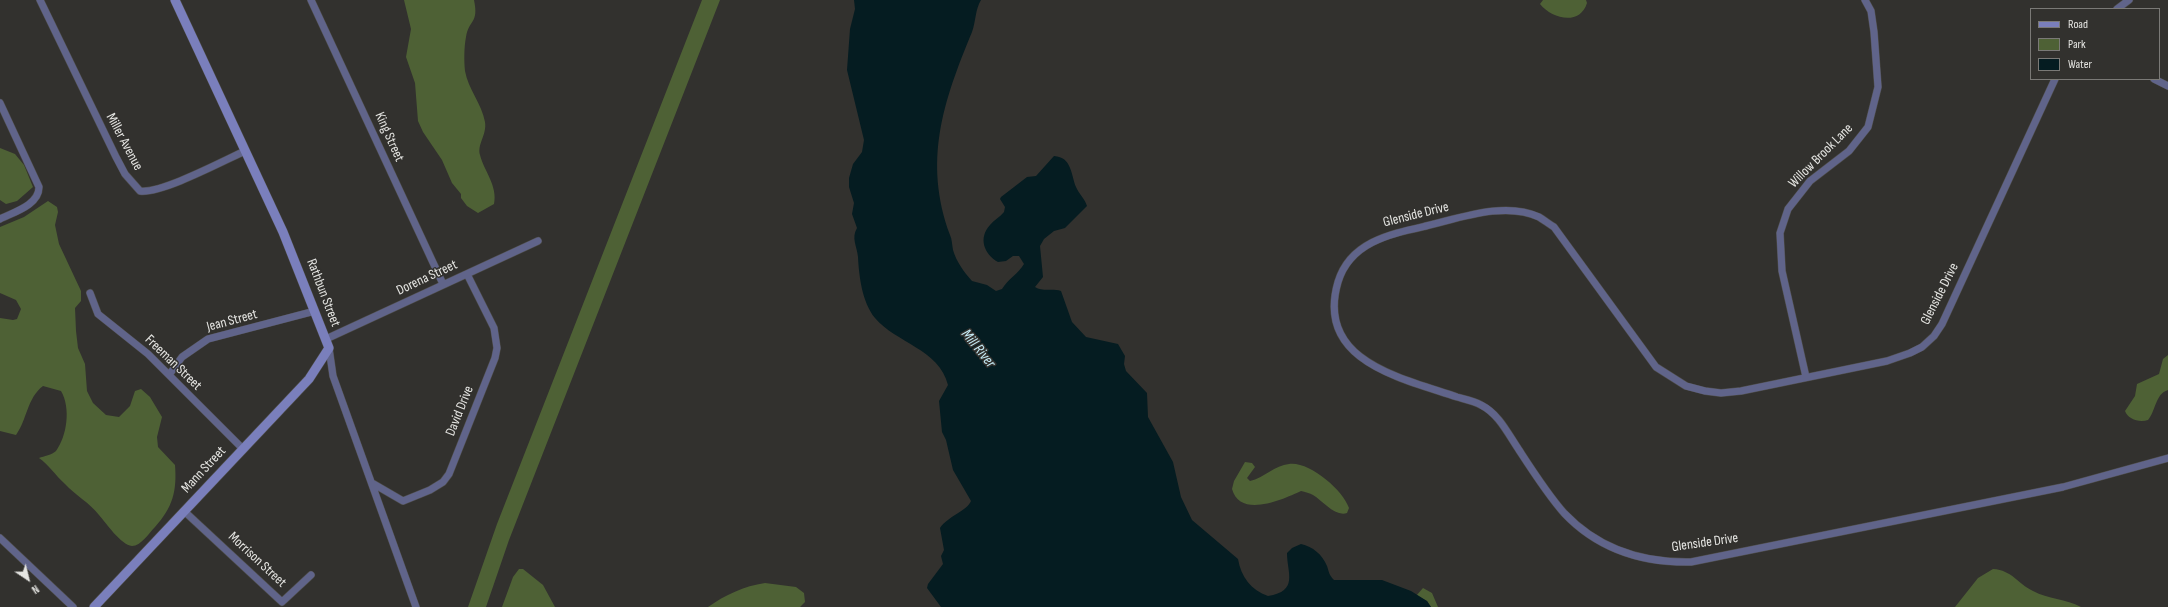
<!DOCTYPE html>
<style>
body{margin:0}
#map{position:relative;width:2168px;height:607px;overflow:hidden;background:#32312e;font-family:"Sofia Sans Condensed",sans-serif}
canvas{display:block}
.legend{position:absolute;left:2030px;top:8px;width:130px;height:72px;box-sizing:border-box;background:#32312e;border:1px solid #7a7976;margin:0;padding:5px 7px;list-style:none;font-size:12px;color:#e5e5e2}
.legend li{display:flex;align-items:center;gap:8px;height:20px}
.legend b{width:20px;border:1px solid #7a7976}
.north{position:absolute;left:8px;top:559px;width:40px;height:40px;-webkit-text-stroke:3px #32312e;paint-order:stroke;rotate:145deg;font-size:11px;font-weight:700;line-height:16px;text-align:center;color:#e5e5e2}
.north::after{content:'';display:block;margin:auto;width:14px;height:18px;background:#e5e5e2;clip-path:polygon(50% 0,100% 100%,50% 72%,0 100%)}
</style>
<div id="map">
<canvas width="2168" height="607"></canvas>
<ul class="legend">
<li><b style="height:5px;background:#7a7fbc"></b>Road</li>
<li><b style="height:11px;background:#4e6135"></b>Park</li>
<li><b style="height:11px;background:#051c21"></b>Water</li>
</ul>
<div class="north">N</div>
</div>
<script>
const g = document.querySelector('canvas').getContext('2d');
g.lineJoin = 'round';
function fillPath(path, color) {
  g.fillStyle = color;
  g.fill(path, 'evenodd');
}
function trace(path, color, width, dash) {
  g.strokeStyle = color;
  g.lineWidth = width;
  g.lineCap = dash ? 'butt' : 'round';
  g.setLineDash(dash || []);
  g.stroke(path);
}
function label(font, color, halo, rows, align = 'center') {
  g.font = font + ' "Sofia Sans Condensed",sans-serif';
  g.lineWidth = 3;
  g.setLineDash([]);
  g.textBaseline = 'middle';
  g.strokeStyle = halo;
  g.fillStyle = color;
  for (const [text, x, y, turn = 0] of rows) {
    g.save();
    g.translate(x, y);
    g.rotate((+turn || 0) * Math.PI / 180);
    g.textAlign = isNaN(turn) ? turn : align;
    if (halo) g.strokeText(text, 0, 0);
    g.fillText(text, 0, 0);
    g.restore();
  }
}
fillPath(new Path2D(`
 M404,0H474C479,24 469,19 466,37C464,47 464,61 465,71C468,89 482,104 485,122C487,135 477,144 480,155C484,171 498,186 494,204L478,213L467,206L461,198V194L452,183L442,160L423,132L418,121L415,83L406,57L411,29Z
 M702,0H720L509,540L486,607H468L497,524Z
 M1543,0H1586L1587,3C1580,26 1552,19 1540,4Z
 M0,148L15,154L24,165L33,187L17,201L6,204L0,200Z
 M48,201L57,207L58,212L55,225L59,244L81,291V301L75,308L76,331L78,348L85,364L87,391L93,403L106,415L119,417L130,406L135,391L141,389L150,397L162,417L157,437L158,447L175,465C177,491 173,507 155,527C149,533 141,546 132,546C121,545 106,523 99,515C90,503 75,495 65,484C56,476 48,464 39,458C44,456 52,455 56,451C67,436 71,408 61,391L43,386C27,398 27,420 16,435L0,431V318L13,320L17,319L21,309L16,300L0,293V227L24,217Z
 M2168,355V390C2155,394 2156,411 2148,420C2139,423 2128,419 2125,411L2135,396L2137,384L2159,374L2163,359Z
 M1245,462L1252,463L1255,467L1247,478L1250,481C1264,478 1275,465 1289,464C1309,461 1343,490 1349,508L1347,513C1335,517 1323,501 1313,495C1310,493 1305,492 1301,491C1284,499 1240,519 1232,489L1234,481Z
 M519,569H523L543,585L555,607H502L513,577Z
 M1993,569C2012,570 2018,584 2033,591C2048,599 2066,599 2081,607H1955L1978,578Z
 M765,583L796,587L804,593L805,602L800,607H708C725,595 744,586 765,583Z
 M1423,588L1432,593L1438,607H1431L1427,601L1416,596Z`), '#4e6135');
fillPath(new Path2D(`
 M854,0H981C975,10 976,21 972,32C943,102 923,161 950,235C952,239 952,245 953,250C956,261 964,272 972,281L987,285L996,291L1002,289C1008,279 1018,274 1024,264L1019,256H1013L1006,261L998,262C984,254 978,238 990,225C994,220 1000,217 1004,212L1005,207L1000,199L1001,197L1027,177L1036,176L1054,156C1072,157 1071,175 1076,187C1079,194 1085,199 1087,206L1065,228L1054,231L1044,239L1040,246L1043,277L1035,287C1042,292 1053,288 1061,291L1072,322L1086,337L1118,344L1125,356L1124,364L1126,371L1147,393L1148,417L1173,462L1181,497L1192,520L1238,559C1241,577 1251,590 1268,596C1299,591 1287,573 1287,553L1292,548L1301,544C1313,547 1322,554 1327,566C1329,572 1329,575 1334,580H1382L1411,591L1427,601L1431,607H941L927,588L928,584L943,564L941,556L944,550L940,528C948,516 967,511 971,501L953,470L946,440L942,432L939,401L948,385C939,349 896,343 875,318C862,302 859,276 858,257C857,246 851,238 857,228L852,214L854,203L849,187V178L853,164L862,152L864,140L847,70L850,29L855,9Z`), '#051c21');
const street = new Path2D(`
 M40,0L116,157L125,174L140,191C161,194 223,161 245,151
 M311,0L443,284
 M2117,9L2129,0
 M2055,79L1942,324L1934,336L1922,347L1910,353L1887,361L1741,391L1721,393L1705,391L1686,386L1656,367L1554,227C1549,224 1544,220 1539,217C1505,201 1460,218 1426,226C1390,234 1350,242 1338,282C1315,361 1401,378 1457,397C1464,399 1474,401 1481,405C1499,414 1508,434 1519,450C1532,470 1548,495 1564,513C1598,549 1643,563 1691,562L2063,487L2168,458
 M2154,79L2168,86
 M0,103L39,187C39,205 14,212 0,219
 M90,293L98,314L148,354L243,449
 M326,339L538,241
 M329,348L333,376L416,607
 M169,375L182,357L208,339L315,311
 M1806,377L1782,271L1780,233L1788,209L1810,181L1849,151L1868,127L1878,87L1874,32L1871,11L1865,0
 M372,483L403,501L430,490L443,482L449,474L495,358L497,348L494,328L467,274
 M184,511L282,602L311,575
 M0,538L73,607`);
const secondary = new Path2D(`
 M94,607L309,379L329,348L283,232L175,0`);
trace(street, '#4f4e4b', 8);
trace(secondary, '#4f4e4b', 10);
trace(street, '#60648a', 7);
trace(secondary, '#7a7fbc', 9);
label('14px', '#e5e5e2', '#32312e', [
 ["King Street",389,137,66],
 ["Miller Avenue",124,142,62],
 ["Willow Brook Lane",1821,156,-45],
 ["Glenside Drive",1416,215,-14],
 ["Dorena Street",427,278,-25],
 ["Rathbun Street",323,293,69],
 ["Glenside Drive",1940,294,-63],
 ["Jean Street",232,321,-15],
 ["Freeman Street",173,363,44],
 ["David Drive",460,411,-68],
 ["Mann Street",204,470,-47],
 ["Glenside Drive",1705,543,-8],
 ["Morrison Street",257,560,43]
]);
label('italic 15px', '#c6ecf7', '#32312e', [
 ["Mill River",978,349,51]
]);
</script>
